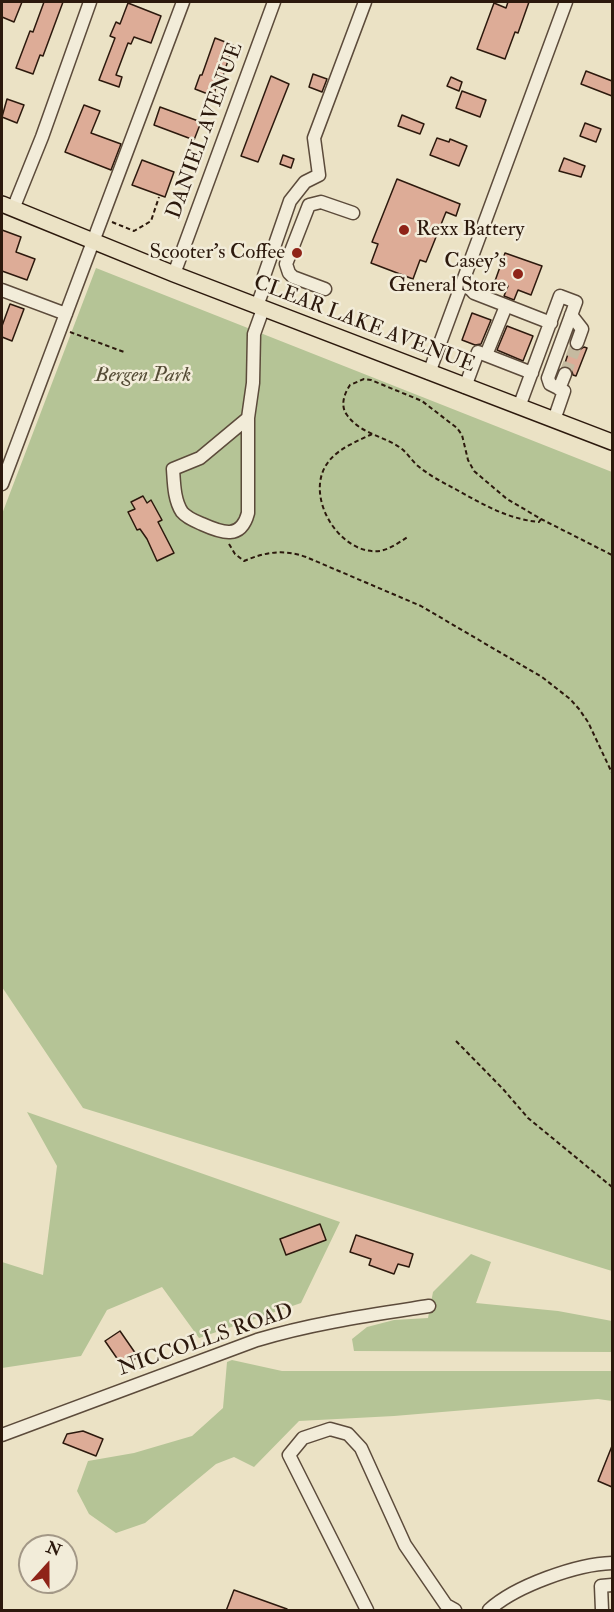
<!DOCTYPE html>
<style>
body{margin:0}
#map{position:relative;width:614px;height:1612px;overflow:hidden;background:#ebe2c5;font-family:"IM FELL Double Pica",serif}
canvas{display:block}
.frame{position:absolute;inset:0;border:3px solid #2c190d;pointer-events:none}
.north{position:absolute;left:18px;top:1534px;width:60px;height:60px;box-sizing:border-box;background:#f2ecd9;border:2px solid #a39887;border-radius:50%;rotate:21deg;font-size:16px;font-weight:700;line-height:24px;text-align:center;color:#2c190d}
.north::after{content:'';display:block;margin:auto;width:21px;height:27px;background:#8f2418;clip-path:polygon(50% 0,100% 100%,50% 72%,0 100%)}
</style>
<div id="map">
<canvas width="614" height="1612"></canvas>
<div class="frame"></div>
<div class="north">N</div>
</div>
<script>
const g = document.querySelector('canvas').getContext('2d');
g.lineJoin = 'round';
function fillPath(path, color) {
  g.fillStyle = color;
  g.fill(path, 'evenodd');
}
function trace(path, color, width, dash) {
  g.strokeStyle = color;
  g.lineWidth = width;
  g.lineCap = dash ? 'butt' : 'round';
  g.setLineDash(dash || []);
  g.stroke(path);
}
function label(font, color, halo, rows, align = 'center') {
  g.font = font + ' "IM FELL Double Pica",serif';
  g.lineWidth = 5;
  g.setLineDash([]);
  g.textBaseline = 'middle';
  g.strokeStyle = halo;
  g.fillStyle = color;
  for (const [text, x, y, turn = 0] of rows) {
    g.save();
    g.translate(x, y);
    g.rotate((+turn || 0) * Math.PI / 180);
    g.textAlign = isNaN(turn) ? turn : align;
    if (halo) g.strokeText(text, 0, 0);
    g.fillText(text, 0, 0);
    g.restore();
  }
}
fillPath(new Path2D(`
 M96,268L612,472V1271L83,1108L2,987V514Z
 M27,1112L340,1222L301,1303L199,1338L162,1287L107,1310L81,1356L2,1368V1262L43,1275L57,1166Z
 M471,1254L491,1262L476,1303L558,1311L612,1321V1352L354,1351L352,1339L367,1327L394,1320L428,1318L433,1292Z
 M232,1360L282,1371H612V1401L598,1399L394,1416L299,1421L254,1467L234,1457L216,1464L145,1523L116,1533L89,1514L77,1491L88,1461L134,1453L192,1436L223,1408L227,1362Z`), '#b5c496');
const building = new Path2D(`
 M2,2H22L14,22L2,17Z
 M44,2H63L43,56L40,55L33,74L16,68L30,31L33,32Z
 M508,2H529L518,33L515,32L505,59L477,49L494,3L506,8Z
 M128,3L161,16L151,43L134,37L131,44L128,43L116,75L122,77L119,87L99,80L115,38L110,36L116,22L120,24Z
 M215,38L233,45L223,76L221,75L213,96L195,89L200,75H202Z
 M586,71L612,81V96L581,84Z
 M313,74L327,79L322,92L309,87Z
 M271,76L289,84L258,162L241,156Z
 M451,77L462,82L459,91L447,86Z
 M462,91L486,100L480,117L456,108Z
 M7,99L24,105L17,123L2,117Z
 M84,105L100,111L91,133L121,144L111,170L65,152Z
 M160,107L201,122L194,140L154,125Z
 M402,115L424,124L420,134L398,126Z
 M585,123L601,129L596,142L580,136Z
 M437,138L449,142L450,139L467,146L459,166L430,155Z
 M283,155L294,159L291,168L280,164Z
 M564,158L585,166L581,177L559,171Z
 M142,160L174,172L165,197L132,185Z
 M397,179L460,204L456,216L446,212L426,262L420,260L413,279L371,263L378,244L372,242Z
 M2,230L21,237L16,252L35,259L27,280L2,271Z
 M505,253L542,266L531,295L518,290L514,300L504,296L508,286L495,281Z
 M10,304L24,309L12,341L2,337V326Z
 M472,313L491,320L481,344L475,345L462,340Z
 M507,326L533,336L523,361L497,350Z
 M584,347L587,348L576,376L573,375L571,368L564,366L570,348L578,351Z
 M143,496L147,503L151,500L162,520L158,522L174,553L157,561L147,539L140,529L137,530L128,512L135,509L131,502Z
 M320,1224L326,1240L286,1255L280,1239Z
 M356,1235L413,1254L409,1267L398,1264L394,1274L369,1265L371,1259L350,1252Z
 M120,1331L138,1357L123,1367L105,1341Z
 M83,1431L103,1439L96,1456L63,1443L67,1434Z
 M612,1446V1487L598,1481Z
 M234,1590L287,1609V1611H226Z`);
fillPath(building, '#ddac97');
trace(building, '#2c190d', 1.5);
trace(new Path2D(`
 M565,374L577,343`), '#c5baa0', 12, [12, 6]);
const minor = new Path2D(`
 M13,209L42,137L90,2
 M174,274L274,2
 M463,281L474,293L551,323
 M325,289L293,277L289,273L286,264L309,205L321,202L353,213
 M2,290L66,314
 M257,306L265,284L264,276L290,201L305,182L319,175L314,138L365,2
 M571,315L582,329L577,343
 M486,355L506,306
 M429,373L566,2
 M465,387L478,352L532,373
 M559,389L565,374
 M519,407L560,296L576,302L548,378L550,384L564,391L554,420
 M248,418L200,458L173,469C174,483 174,500 182,512C187,518 195,521 202,524C222,533 241,540 248,513V418L253,383L254,334L263,309
 M2,484L183,2
 M2,1435L257,1340C313,1323 371,1315 429,1306
 M367,1610L289,1455L303,1438L330,1429L348,1434L361,1448L405,1545L446,1605L455,1610
 M489,1610C515,1586 577,1564 612,1563
 M602,1610L601,1586L612,1585`);
const major = new Path2D(`
 M2,204L174,274L612,442`);
trace(minor, '#5c4b3b', 15);
trace(major, '#2c190d', 18);
trace(new Path2D(`
 M112,222L134,231L151,221L159,197
 M70,332L124,352
 M372,434C358,441 339,448 329,461C302,494 339,556 380,551C390,549 400,542 409,536
 M541,519L539,522C508,519 484,505 457,490C444,483 430,476 418,466C412,461 408,454 402,449C385,436 360,434 347,415C340,406 344,394 350,385L364,379L371,380L422,401L457,428L462,435L468,460L474,471L507,499L541,519L612,555
 M229,544L235,554L244,561C265,552 284,549 306,557L421,606L542,677L570,699L579,709L588,722L612,773
 M456,1041L503,1089L528,1118L612,1187`), '#2c190d', 2, [4.5, 3]);
trace(minor, '#f2ecd9', 12);
trace(major, '#ebe2c5', 15);
for (const [x, y, r, color] of [
 [404,230,6,"#8f2418"],
 [297,253,6,"#8f2418"],
 [518,274,6,"#8f2418"]
]) {
  const dot = new Path2D();
  dot.arc(x, y, r, 0, 2 * Math.PI);
  g.fillStyle = color;
  g.fill(dot);
  trace(dot, '#f2ecd9', 2);
}
label('21px', '#2c190d', '#f2ecd9', [
 ["DANIEL AVENUE",206,131,-70],
 ["CLEAR LAKE AVENUE",364,325,21],
 ["NICCOLLS ROAD",206,1341,-19]
]);
label('21px', '#2c190d', '#f2ecd9', [
 ["Rexx Battery",416,230,"left"],
 ["Scooter's Coffee",285,253],
 ["Casey's",506,262],
 ["General Store",506,286]
], 'right');
label('italic 21px', '#554c36', '#f2ecd9', [
 ["Bergen Park",143,376]
]);
</script>
